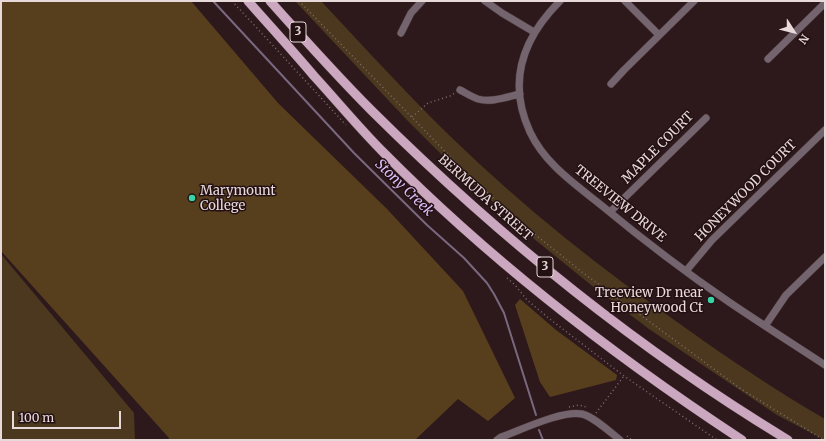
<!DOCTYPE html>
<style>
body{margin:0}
#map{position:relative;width:826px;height:441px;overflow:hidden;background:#2d191c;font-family:Merriweather,serif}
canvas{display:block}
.frame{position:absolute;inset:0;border:2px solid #e8d9db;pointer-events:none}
.north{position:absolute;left:774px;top:12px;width:40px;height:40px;-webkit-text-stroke:3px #231013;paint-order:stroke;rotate:126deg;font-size:11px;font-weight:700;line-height:16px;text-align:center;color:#e8d9db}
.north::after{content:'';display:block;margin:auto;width:14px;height:18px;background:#e8d9db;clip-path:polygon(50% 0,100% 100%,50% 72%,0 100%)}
.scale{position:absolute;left:12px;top:411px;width:109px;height:18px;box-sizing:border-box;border:2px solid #e8d9db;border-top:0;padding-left:5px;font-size:12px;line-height:14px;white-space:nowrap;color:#e8d9db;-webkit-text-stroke:3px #231013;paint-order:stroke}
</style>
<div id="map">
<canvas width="826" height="441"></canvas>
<div class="frame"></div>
<div class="north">N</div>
<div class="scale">100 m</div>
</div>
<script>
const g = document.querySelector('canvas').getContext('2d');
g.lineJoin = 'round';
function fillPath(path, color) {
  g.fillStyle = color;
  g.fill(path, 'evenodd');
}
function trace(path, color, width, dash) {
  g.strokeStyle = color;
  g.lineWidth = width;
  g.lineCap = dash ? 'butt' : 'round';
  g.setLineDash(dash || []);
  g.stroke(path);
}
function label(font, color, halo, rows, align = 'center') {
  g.font = font + ' Merriweather,serif';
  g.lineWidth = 3;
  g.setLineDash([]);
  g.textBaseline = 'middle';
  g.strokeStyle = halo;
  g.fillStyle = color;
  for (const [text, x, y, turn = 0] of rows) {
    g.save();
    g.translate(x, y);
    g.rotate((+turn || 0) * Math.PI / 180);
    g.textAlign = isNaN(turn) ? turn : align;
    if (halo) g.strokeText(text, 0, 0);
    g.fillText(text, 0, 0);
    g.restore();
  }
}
fillPath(new Path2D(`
 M295,1H321C364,47 406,93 451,137C524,208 604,271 687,329C732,361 777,391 825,419V440L777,415L649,329L591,285L528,234L450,163L406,119Z
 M1,254L134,413L135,440H1Z`), '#4c381e');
fillPath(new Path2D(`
 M1,1H191L278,103L387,209L463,291L515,398L488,421L458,399L415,440H169V438L1,251Z
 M520,299L556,330L617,375L616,380L550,397L540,382L515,305Z`), '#573f1d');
trace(new Path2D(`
 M213,1L354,153L427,225L464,258L487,283L494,294L504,313L536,415
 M539,430L543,440`), '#79687f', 2);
const minor = new Path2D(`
 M485,1L502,13L534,32
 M560,1C522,39 507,82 530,132C545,164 575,184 601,205C642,239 685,272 729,302C760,323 793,344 825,365
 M625,1L659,35
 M401,33L411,13L422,1
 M768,59L825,3
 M611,84L624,70L694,1
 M460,90C466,93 472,97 478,99C491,103 507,97 520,94
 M610,212L706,118
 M686,271L712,240L825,130
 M765,326L786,295L825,257
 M497,440L501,437C521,430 562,410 582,414C594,417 610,432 620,440`);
const major = new Path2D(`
 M248,1C270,26 292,50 314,76C337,101 359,128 384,153C492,262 614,356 742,440
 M270,1C303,38 337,76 372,111C498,236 636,348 788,440`);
trace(minor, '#473437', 8);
trace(major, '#473437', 10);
trace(new Path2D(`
 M232,1L346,125
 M299,1L465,172L518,221L582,272L741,389L824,440
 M412,117L428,103L450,96L455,93
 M507,278L515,285L527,300L551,320L624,376L717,440
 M569,407L579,405L586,407
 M596,413L624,376
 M627,436L632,440`), '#7e6d6f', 1.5, [1, 3]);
trace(minor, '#74646e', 7);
trace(major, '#cba8bf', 9);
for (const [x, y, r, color] of [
 [192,198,4,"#38d4a6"],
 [711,300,4,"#38d4a6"]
]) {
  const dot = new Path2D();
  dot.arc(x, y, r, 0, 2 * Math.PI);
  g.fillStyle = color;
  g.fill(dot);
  trace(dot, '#231013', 1.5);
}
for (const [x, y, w] of [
 [298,32,16],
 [545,267,16]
]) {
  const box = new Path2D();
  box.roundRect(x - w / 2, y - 10, w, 20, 3);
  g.fillStyle = '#231013';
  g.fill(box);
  trace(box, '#e8d9db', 1);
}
label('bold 12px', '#e8d9db', null, [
 ["3",298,32],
 ["3",545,267]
]);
label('13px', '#e8d9db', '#231013', [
 ["MAPLE COURT",658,148,-45],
 ["HONEYWOOD COURT",746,191,-45],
 ["BERMUDA STREET",485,198,42],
 ["TREEVIEW DRIVE",620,204,39]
]);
label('13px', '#e8d9db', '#231013', [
 ["Marymount",200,191],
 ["College",200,206],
 ["Treeview Dr near",703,293,"right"],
 ["Honeywood Ct",703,308,"right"]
], 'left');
label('italic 14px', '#ddbefa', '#231013', [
 ["Stony Creek",404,188,44]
]);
</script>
